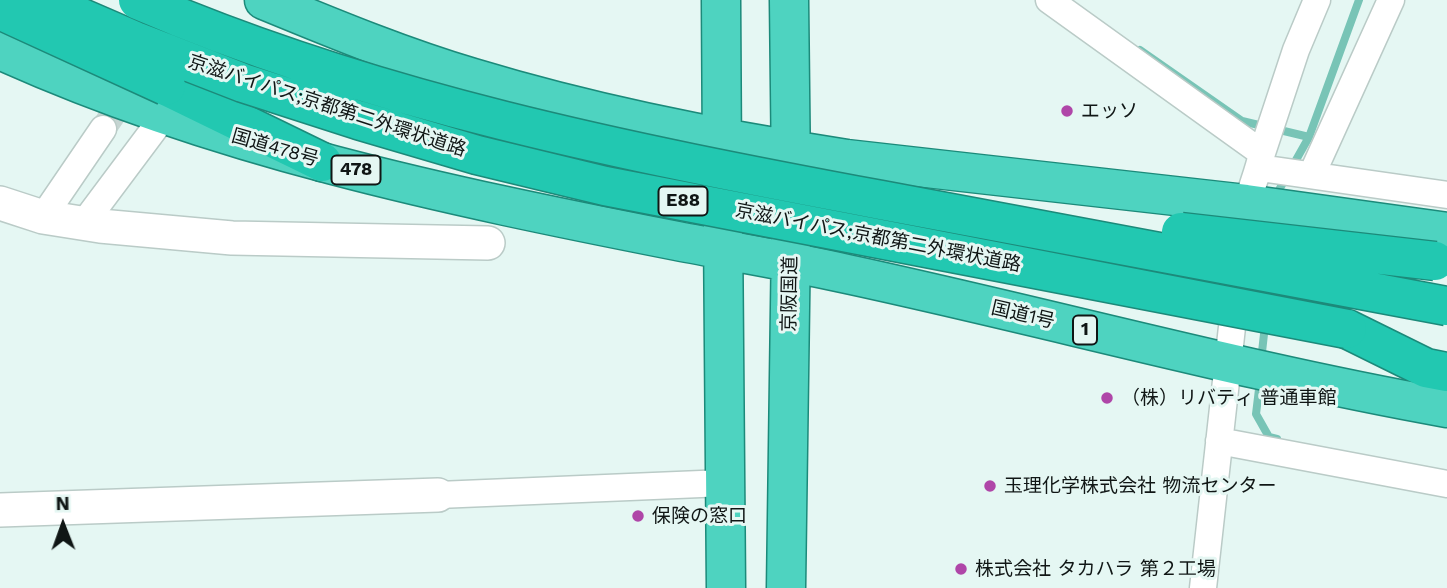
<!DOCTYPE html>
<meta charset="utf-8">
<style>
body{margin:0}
#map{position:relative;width:1447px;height:588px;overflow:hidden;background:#e5f7f3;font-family:"Work Sans",sans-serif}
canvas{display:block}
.north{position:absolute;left:28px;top:490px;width:70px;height:70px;-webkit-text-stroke:5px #e5f7f3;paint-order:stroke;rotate:359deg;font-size:19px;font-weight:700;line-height:28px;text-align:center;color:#101615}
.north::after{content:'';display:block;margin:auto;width:24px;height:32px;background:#101615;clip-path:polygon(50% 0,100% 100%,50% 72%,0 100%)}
</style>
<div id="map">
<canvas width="1447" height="588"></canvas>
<div class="north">N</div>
</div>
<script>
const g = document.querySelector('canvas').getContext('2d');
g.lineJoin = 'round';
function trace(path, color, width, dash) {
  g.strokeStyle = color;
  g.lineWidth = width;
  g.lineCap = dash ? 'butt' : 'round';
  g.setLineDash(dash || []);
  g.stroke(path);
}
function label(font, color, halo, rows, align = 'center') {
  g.font = font + ' "Work Sans","Noto Sans JP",sans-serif';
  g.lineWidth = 6;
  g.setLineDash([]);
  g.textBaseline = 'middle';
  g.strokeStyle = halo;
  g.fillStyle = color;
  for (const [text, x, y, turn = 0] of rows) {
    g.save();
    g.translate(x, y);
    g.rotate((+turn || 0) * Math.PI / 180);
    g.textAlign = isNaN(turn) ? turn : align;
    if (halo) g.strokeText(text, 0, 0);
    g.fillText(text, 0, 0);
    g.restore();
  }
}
trace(new Path2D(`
 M1140,50L1242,121L1309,137
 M1278,197L1279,190L1309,137L1359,0
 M1261,361L1265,325
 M1260,381L1256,414L1269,437L1277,439`), '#78c4b6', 8);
trace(new Path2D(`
 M103,129L191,0`), '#c5d5d2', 26, [26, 13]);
const minor = new Path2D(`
 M1049,0L1262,153
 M1260,168L1447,195
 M1312,174L1391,0
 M43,217L103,129
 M1244,221C1246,197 1258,176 1262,153L1296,50L1317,0
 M84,223L164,116
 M1219,441L1447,484
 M438,495L725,483
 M1203,588L1236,291`);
const tertiary = new Path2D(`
 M0,203L43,217L100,226L232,238L488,243
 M0,510L438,495`);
const trunk = new Path2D(`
 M264,0C332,28 402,57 473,78C595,115 722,140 847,159L1246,204L1447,232
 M721,0L722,162
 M789,0L791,176
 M0,50C214,147 448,196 677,241C734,252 790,261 847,274C1047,317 1245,372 1447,408
 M723,226L726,588
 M786,588L791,237`);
const motorway = new Path2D(`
 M166,86L322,162
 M1347,329L1426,368L1447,372`);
trace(minor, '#bacbc7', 29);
trace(tertiary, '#bacbc7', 36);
trace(trunk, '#1c8a7a', 41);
trace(motorway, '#1c8a7a', 41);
trace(minor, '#fff', 26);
trace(tertiary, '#fff', 33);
trace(trunk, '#4ed3c0', 38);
trace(motorway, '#22c8b1', 38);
const motorwayBridge = new Path2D(`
 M40,0L135,41L243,83L358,120L477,155L605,186L1347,329
 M138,0C374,102 629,153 881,200C1070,235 1258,271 1447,306
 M0,10L166,86
 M1181,232L1435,261`);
trace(motorwayBridge, '#1c8a7a', 41, []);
trace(motorwayBridge, '#22c8b1', 38);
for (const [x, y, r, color] of [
 [1067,111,7,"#af46a8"],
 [1107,398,7,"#af46a8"],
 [990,486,7,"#af46a8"],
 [638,516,7,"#af46a8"],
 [961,569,7,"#af46a8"]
]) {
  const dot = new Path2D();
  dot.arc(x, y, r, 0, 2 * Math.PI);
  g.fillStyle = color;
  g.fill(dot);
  trace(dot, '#e5f7f3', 2.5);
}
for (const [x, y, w] of [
 [356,170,49],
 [683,201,49],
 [1085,330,24]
]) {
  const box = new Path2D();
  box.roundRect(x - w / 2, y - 14.5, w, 29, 5);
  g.fillStyle = '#e5f7f3';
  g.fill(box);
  trace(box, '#101615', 2);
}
label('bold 18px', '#101615', null, [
 ["478",356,170],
 ["E88",683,201],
 ["1",1085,330]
]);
label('19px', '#101615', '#e5f7f3', [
 ["京滋バイパス;京都第二外環状道路",327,106,18],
 ["国道478号",275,148,16],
 ["京滋バイパス;京都第二外環状道路",878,238,11],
 ["京阪国道",790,294,-89],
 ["国道1号",1023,315,13]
]);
label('19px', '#101615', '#e5f7f3', [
 ["エッソ",1081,111],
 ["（株）リバティ 普通車館",1121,398],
 ["玉理化学株式会社 物流センター",1004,486],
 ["保険の窓口",652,516],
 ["株式会社 タカハラ 第２工場",975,569]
], 'left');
</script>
